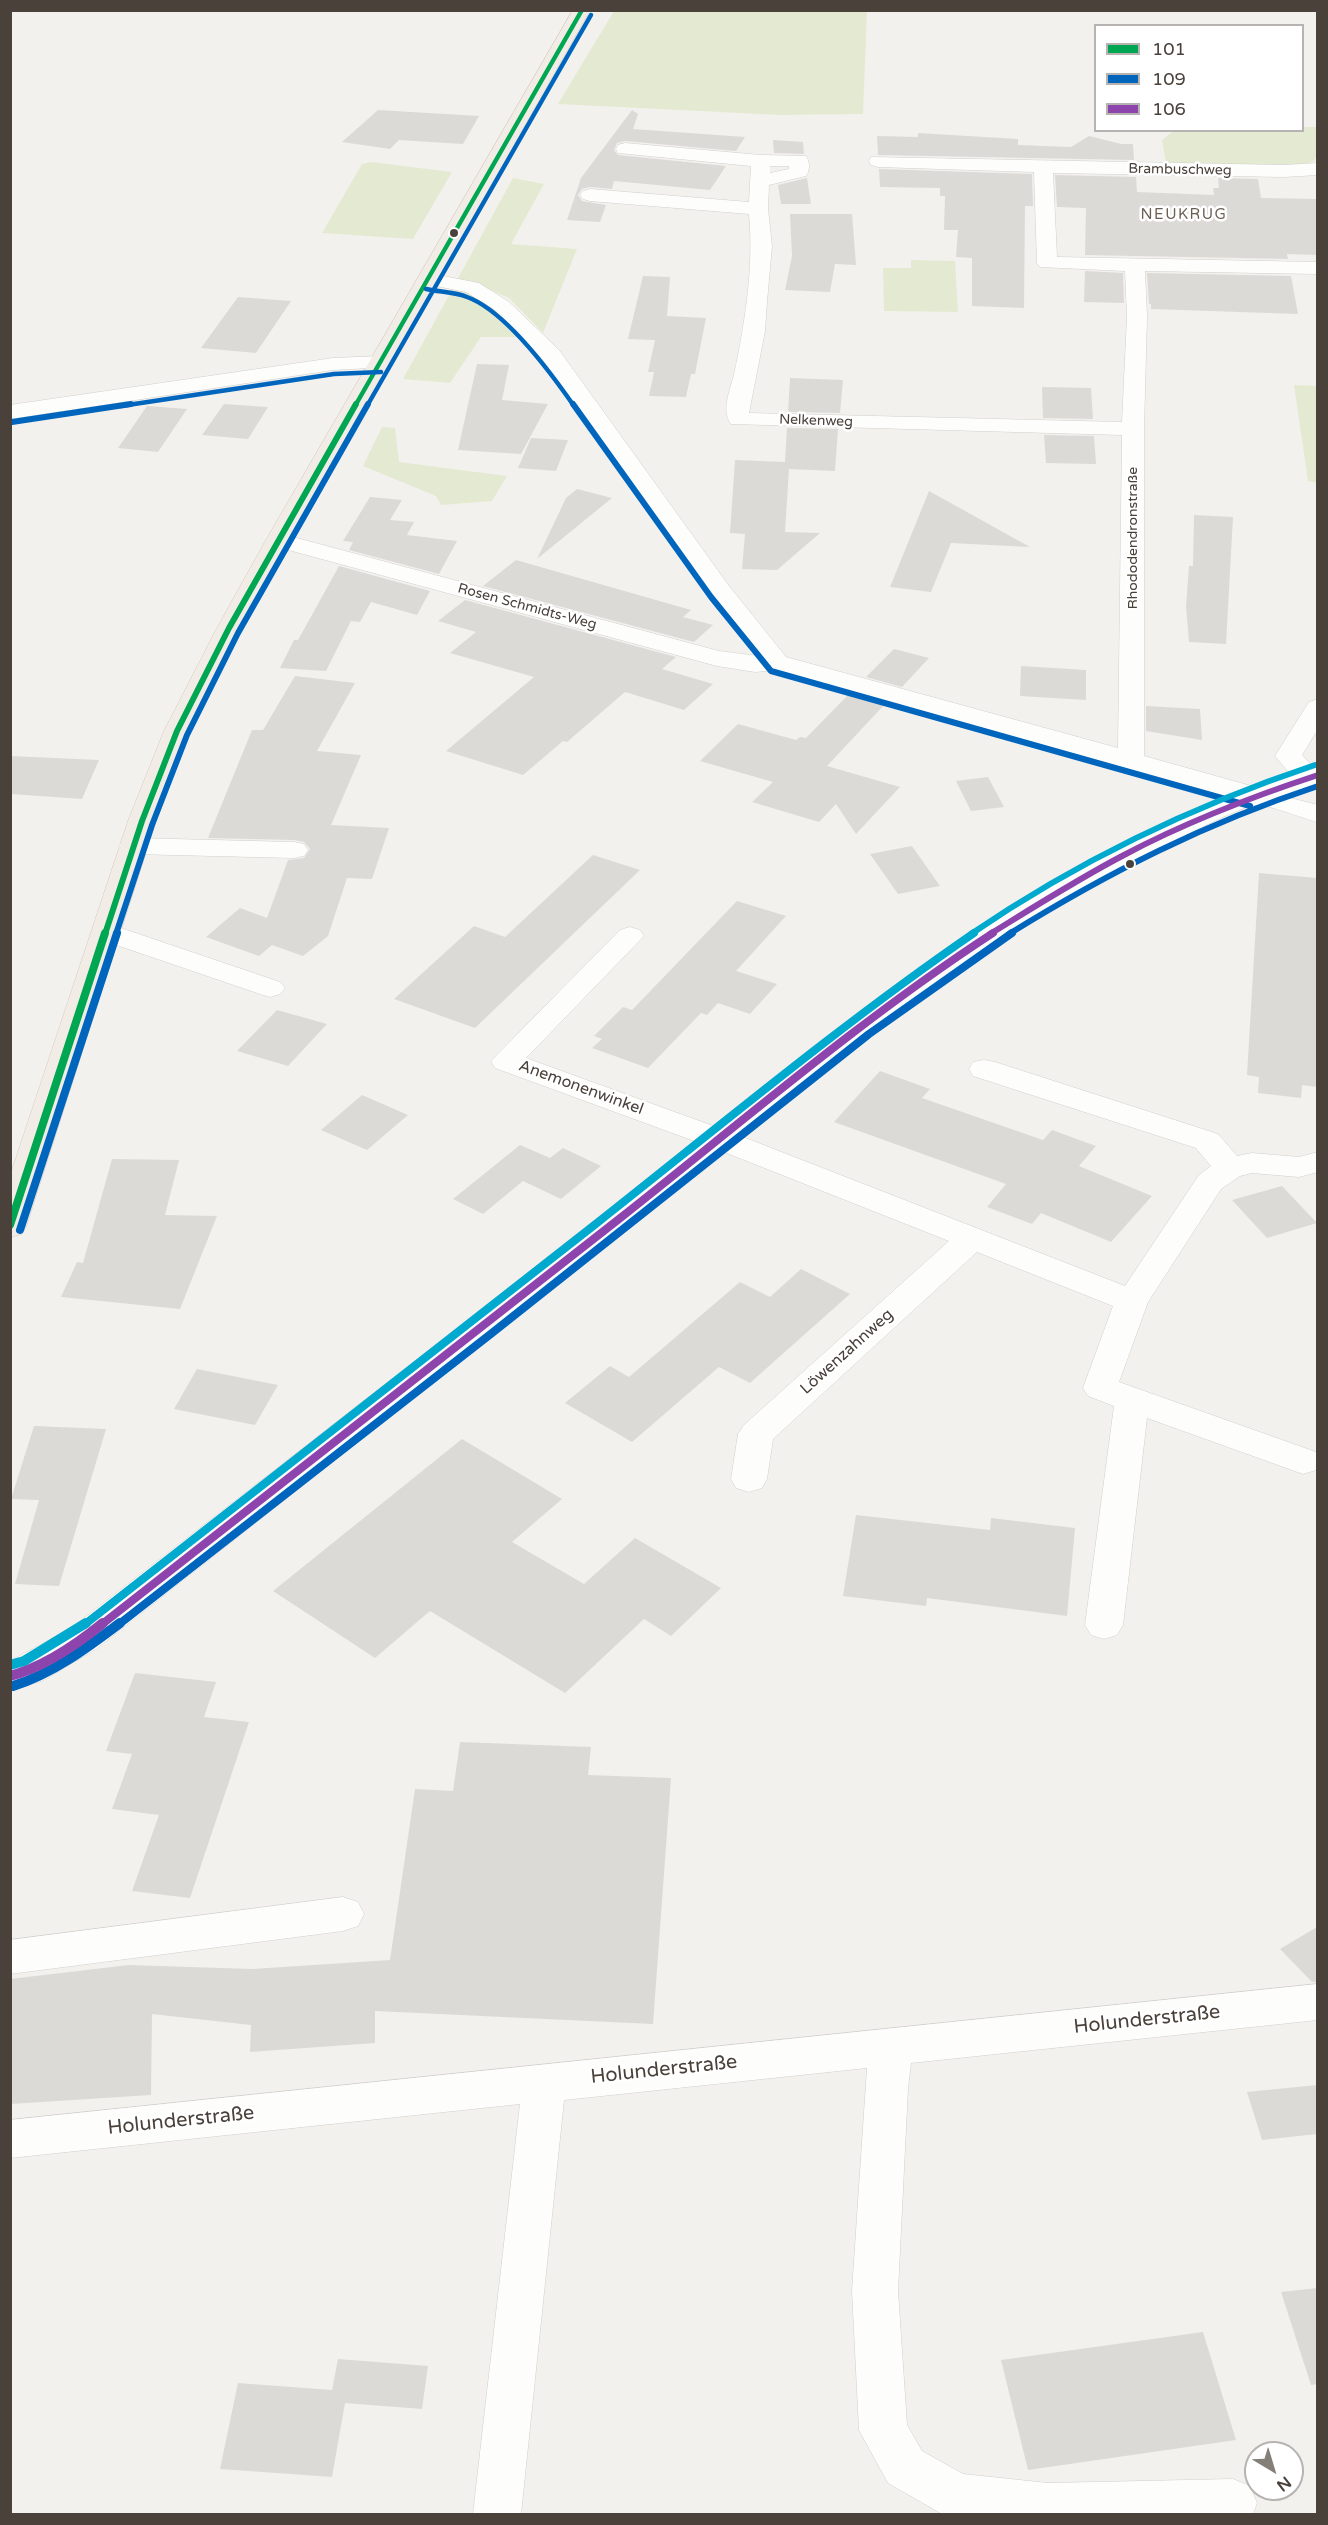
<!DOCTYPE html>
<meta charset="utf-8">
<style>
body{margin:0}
#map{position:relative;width:1328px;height:2525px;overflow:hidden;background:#f3f1ee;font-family:"Varela Round",sans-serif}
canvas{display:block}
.frame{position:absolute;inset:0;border:12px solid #49413a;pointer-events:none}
.legend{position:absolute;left:1094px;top:24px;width:210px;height:108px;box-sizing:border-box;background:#fff;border:2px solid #b6b3b0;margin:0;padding:8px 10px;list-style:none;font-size:18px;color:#49413a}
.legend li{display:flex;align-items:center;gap:12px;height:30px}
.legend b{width:30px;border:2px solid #b6b3b0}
.north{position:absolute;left:1244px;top:2441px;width:60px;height:60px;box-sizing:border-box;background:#fff;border:2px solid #b6b3b0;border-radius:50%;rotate:142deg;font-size:16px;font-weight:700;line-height:24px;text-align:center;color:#49413a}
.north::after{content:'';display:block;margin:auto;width:21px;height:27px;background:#847f79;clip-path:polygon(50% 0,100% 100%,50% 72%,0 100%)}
</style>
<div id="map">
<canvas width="1328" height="2525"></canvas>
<div class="frame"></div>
<ul class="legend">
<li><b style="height:8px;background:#00a651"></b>101</li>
<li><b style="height:8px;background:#0065bd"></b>109</li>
<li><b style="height:8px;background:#8e44ad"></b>106</li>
</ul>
<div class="north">N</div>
</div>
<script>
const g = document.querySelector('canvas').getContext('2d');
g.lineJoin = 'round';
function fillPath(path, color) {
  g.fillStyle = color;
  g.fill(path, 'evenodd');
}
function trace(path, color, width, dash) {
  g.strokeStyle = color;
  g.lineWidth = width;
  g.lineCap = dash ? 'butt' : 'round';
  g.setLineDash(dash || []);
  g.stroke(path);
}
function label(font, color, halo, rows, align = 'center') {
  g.font = font + ' "Varela Round",sans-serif';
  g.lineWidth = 5;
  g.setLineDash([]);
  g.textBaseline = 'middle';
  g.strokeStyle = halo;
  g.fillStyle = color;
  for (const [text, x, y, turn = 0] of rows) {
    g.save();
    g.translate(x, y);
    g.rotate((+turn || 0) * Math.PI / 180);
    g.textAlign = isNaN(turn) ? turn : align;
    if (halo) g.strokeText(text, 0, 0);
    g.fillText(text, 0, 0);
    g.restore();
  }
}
fillPath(new Path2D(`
 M614,11H867L863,114L780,115L558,104Z
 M1303,127H1317V154L1314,161L1295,168L1166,164L1162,140L1173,131L1302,130Z
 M371,162L452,172L413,239L322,233L362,164Z
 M513,178L544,184L511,244L577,249L543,333L509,298L476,284L457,280Z
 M911,260L955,261L958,312L884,311L883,268H911Z
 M453,288C484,293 501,314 520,337H481L450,383L403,379Z
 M1294,385L1317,386V483L1308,481Z
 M382,427L395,428L399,462L507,476L492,501L441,505L436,496L363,466Z`), '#e4ead1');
fillPath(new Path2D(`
 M378,110L479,116L463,144L399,140L390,149L342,142Z
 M632,110L638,114L633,129L745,137L736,151L625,141L617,143L614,150L618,155L726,166L710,190L614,181L612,189L590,187L582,189L578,195L582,201L606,205L600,222L567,220L581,178Z
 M918,133L1018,139V145L1071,147L1089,136L1121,144H1133L1134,160L878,155L877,136L918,137Z
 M773,140L803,142L804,154L774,153Z
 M879,169L1032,174L1033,206H1025L1024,308L972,306V258L956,257L958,230H944L945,196H940V188L880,187Z
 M1055,175L1136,177L1137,192L1214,195L1213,188H1219L1218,178L1258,179L1261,198L1317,199V255L1287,254L1288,259L1085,255L1086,208L1057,207Z
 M807,178L811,204H781L778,185Z
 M790,214H852L856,265L835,264L830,292L785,290L792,256Z
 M1085,271L1123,273L1124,303L1084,302Z
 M1147,273L1291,276L1298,314L1151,309V304H1149Z
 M643,276L670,277L667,316L706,318L695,374H691L686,397L649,396L654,372H648L655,340L628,339Z
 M238,297L291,301L256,353L201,348Z
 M477,364L509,365L502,400L548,404L521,454L458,450Z
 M790,378L843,380L840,413L788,412Z
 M1042,387L1091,388L1093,419L1043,418Z
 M224,404L268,407L248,439L202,435Z
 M147,406L187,409L158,452L118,448Z
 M787,428L838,429L835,471L789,469L785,532L820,533L777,570L742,569L745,534L730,533L735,460L785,462Z
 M1044,435L1094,436L1096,464L1046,463Z
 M531,438L568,440L556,471L518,468Z
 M577,489L612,498L537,559L566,498Z
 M929,491L1030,547L951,543L931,592L890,587Z
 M370,497L402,500L390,520L414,522L407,535L457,541L439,574L349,550L353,542L343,541Z
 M1194,515L1233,517L1226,644L1189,642L1186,606L1189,566H1193Z
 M516,560L691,610L683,617L713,625L694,642L483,586Z
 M339,566L430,591L417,615L371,602L360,622L351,621L326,671L280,668L294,640H298Z
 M465,600L676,657L662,669L713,684L684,710L625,692L567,742L563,741L523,775L446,751L534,677L450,653L476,632L438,621Z
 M894,649L929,658L902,687L866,677Z
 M1021,666L1086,670V700L1020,696Z
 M295,676L355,683L317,751L361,755L331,825L389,828L372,879L347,878L328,936L303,956L272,945L259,956L206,937L240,908L267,918L288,860L304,858L310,849L304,842L294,840L208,838L252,730H263Z
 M850,693L886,703L827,766L900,787L856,834L836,804L819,822L752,802L773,782L700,761L738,724L796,740L800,737L806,738Z
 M1146,706L1200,709L1202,740L1146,731Z
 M10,756L99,760L82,799L10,794Z
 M988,777L1004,807L971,811L956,781Z
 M912,846L940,886L898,894L870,854Z
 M593,855L640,870L475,1028L394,999L474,926L505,937Z
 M1259,873L1317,878V1087L1302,1085L1301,1098L1258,1093L1259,1077L1247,1075Z
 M737,901L786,916L736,971L777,984L750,1014L718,1003L707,1015L701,1013L648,1068L592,1048L602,1039L594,1036L623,1007L632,1010Z
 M277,1010L327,1024L288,1066L237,1051Z
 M880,1071L930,1089L922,1098L1043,1140L1052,1130L1096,1146L1079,1166L1152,1196L1111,1242L1041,1213L1032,1224L987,1207L1006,1184L834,1122Z
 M362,1095L408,1115L367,1150L321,1130Z
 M520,1145L550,1158L563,1148L601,1166L561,1199L523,1181L483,1214L453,1199Z
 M112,1159L179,1160L165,1215L217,1216L180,1309L61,1297L77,1262L83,1263Z
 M1282,1186L1317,1223L1267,1238L1232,1200Z
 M801,1269L850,1294L750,1383L719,1367L632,1442L565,1403L610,1366L629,1377L740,1282L770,1297Z
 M197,1369L278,1385L255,1425L174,1409Z
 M34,1426L106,1429L59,1586L15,1584L39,1500L11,1499Z
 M462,1439L562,1499L512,1542L584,1584L635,1538L721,1588L671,1636L644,1619L565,1693L430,1611L375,1658L273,1591Z
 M856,1515L990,1530L991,1518L1075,1528L1067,1616L927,1598L926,1606L843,1596Z
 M135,1673L216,1682L204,1717L249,1722L190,1898L132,1891L159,1815L112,1809L132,1754L106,1751Z
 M460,1742L591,1747L588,1775L671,1778L653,2024L375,2011V2043L250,2052L251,2025L152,2014L151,2095L10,2104V1979L129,1965L252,1969L390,1960L415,1789L453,1791Z
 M1317,1927V1982H1312L1280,1949Z
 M1317,2085V2134L1262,2140L1247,2092Z
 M1317,2288V2384L1311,2385L1281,2292Z
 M1203,2332L1236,2440L1028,2470L1001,2360Z
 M338,2359L428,2366L422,2409L345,2403L332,2477L220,2469L238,2383L332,2390Z`), '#dcdad7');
const minor = new Path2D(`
 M625,143L761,155L806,156C810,162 810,170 806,176L769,185L768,209L772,246L767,302L765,331L749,413L1122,422L1127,316L1125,271L1040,267L1037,263L1034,172L878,167L871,165L869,161L871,157L1284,165L1318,163V175L1284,177L1053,173L1057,257L1318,262V274L1145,271L1147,316L1144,429V756L1255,787L1291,775L1275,756L1309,702L1318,699V729L1302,755L1314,768L1318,767V784L1283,796L1318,805V822C1305,819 1267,804 1256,805C1240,807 1197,830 1181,837C1020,912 880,1026 743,1137L1125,1286L1199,1175L1211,1166L1196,1148L973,1076L969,1069L973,1062L984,1060L995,1062L1218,1134L1237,1156L1252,1153L1299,1157L1318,1152V1172L1299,1177L1252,1173L1240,1176L1221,1189L1148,1302L1119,1382L1316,1452L1318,1455L1316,1470L1303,1474L1147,1418L1123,1625L1117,1635L1104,1639L1091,1635L1085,1625L1114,1406L1088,1396L1083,1388L1113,1306L977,1252L773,1439L767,1479L762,1488L749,1492L736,1488L731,1479L738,1434L744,1425L949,1241L724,1152L96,1649L42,1681L10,1690V1661L70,1629L697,1142L495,1068L491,1061L620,930L630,927L640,930L644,936L526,1058L716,1127C875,1000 1038,871 1229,797L776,670L755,672L717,666L270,545L266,540L270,535L278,533L719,651L759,656L711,596L543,360L495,310L466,292L421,283L418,279L421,275L428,273L479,283L509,302L559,350L729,586L786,657L1118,748L1122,435L731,424C721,410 730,390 734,375C745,322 754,268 749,214L590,201L583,199L580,195L583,191L590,189L749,202L751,166L618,153L616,149L618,145ZM770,166H789V169L770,173Z
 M381,356L389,357L392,362L389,367L333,370L10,419V405L333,358Z
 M133,838L294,842L304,844L308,850L304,856L294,858L133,854L123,852L119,846L123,840Z
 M106,923L280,982L285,988L280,994L270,997L260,994L96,938L92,932L96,926Z
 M343,1897L358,1902L364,1914L358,1926L343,1931L10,1974V1940Z
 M1318,1984V2020L911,2063L908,2088L898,2291L907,2425L922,2451L963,2474L1048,2483L1233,2479L1250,2486L1257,2503L1253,2514H942L888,2483L859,2430L852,2291L867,2068L564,2100L521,2514H473L520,2104L10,2158V2120Z`);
const major = new Path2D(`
 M573,10H590L290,540L241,628L190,731L156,821L26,1227L22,1234L10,1237V1176L128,821L164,731L217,628L266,540Z`);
trace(minor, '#d1cfcc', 1);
trace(major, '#d3cabe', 1);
fillPath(minor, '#fdfdfc');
fillPath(major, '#f1ede6');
trace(new Path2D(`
 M355,406L582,10`), '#00a651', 4.5);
trace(new Path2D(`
 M105,934L142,821L177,731L229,628L356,404`), '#00a651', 6);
trace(new Path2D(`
 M10,1225L105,933`), '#00a651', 8);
trace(new Path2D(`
 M426,289C439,292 455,292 467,297C506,311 551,373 574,406
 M121,406L334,374L381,372
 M367,406L591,15`), '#0065bd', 4.5);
trace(new Path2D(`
 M573,404L711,597L771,671L1250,806
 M12,422L131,404
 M116,934L152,825L187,735L238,633L368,404
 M1009,934C1109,872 1206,823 1318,786`), '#0065bd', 6);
trace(new Path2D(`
 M20,1230L117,933
 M118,1625L492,1333L869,1034L1012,933`), '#0065bd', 8);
trace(new Path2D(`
 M13,1686C52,1674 87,1648 120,1623`), '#0065bd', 10);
trace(new Path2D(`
 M990,934C1034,907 1078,879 1124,855C1186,822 1251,797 1318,775`), '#8e44ad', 6);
trace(new Path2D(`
 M101,1625C274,1490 447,1355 619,1219C742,1122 861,1019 993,933`), '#8e44ad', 8);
trace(new Path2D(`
 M10,1676C44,1667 76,1645 103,1623`), '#8e44ad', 10);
trace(new Path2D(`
 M971,934C1078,861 1192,806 1315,765`), '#00a9ce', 6);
trace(new Path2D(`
 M84,1625C256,1492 427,1358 597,1223C721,1125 843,1023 974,933`), '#00a9ce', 8);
trace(new Path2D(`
 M10,1665L24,1661L86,1623`), '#00a9ce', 10);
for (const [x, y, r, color] of [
 [454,233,5,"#49413a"],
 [1130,864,5,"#49413a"]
]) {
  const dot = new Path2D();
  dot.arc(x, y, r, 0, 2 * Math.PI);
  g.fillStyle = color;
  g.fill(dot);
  trace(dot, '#fff', 2);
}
label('14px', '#49413a', '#fff', [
 ["Brambuschweg",1180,170,1],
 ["Nelkenweg",816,421,2],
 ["Rhododendronstraße",1133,538,-90],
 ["Rosen Schmidts-Weg",527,607,15]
]);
g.letterSpacing = '1.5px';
label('15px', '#6b5e52', '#fff', [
 ["NEUKRUG",1184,215]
]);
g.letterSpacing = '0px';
label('16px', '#49413a', '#fff', [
 ["Anemonenwinkel",581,1088,20],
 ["Löwenzahnweg",847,1352,-42]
]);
label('20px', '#49413a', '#fff', [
 ["Holunderstraße",1147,2020,-6],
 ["Holunderstraße",664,2070,-6],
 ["Holunderstraße",181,2121,-6]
]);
</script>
